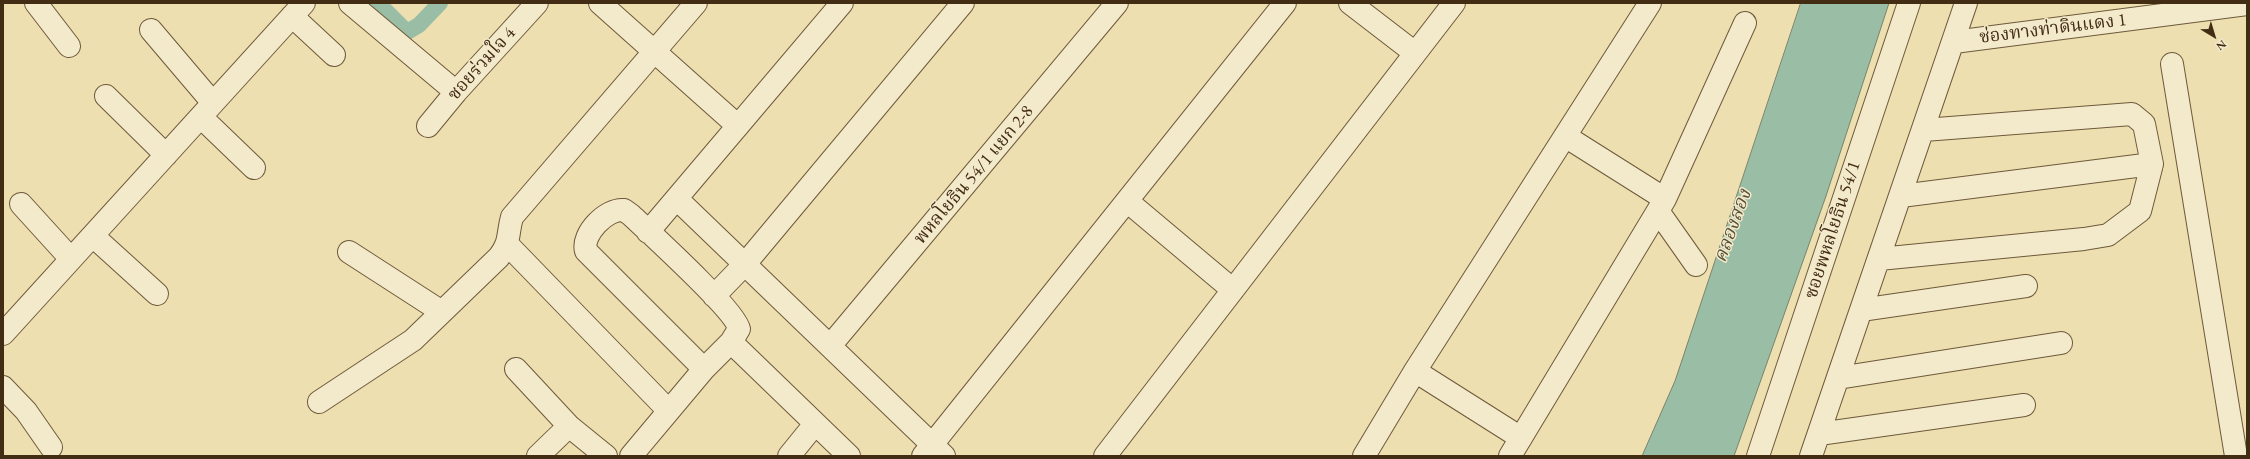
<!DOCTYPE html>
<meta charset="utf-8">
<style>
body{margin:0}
#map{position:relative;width:2250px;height:459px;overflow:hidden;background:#eddfaf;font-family:"EB Garamond",serif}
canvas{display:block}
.frame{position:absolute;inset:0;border:4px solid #432c14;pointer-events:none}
.north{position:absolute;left:2194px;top:16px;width:40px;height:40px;-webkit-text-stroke:3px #f3eacb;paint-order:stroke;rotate:142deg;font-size:11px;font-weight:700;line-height:16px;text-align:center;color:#432c14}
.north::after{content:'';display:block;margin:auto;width:14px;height:18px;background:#432c14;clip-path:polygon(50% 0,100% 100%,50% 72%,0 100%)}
</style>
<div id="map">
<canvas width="2250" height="459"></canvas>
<div class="frame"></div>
<div class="north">N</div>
</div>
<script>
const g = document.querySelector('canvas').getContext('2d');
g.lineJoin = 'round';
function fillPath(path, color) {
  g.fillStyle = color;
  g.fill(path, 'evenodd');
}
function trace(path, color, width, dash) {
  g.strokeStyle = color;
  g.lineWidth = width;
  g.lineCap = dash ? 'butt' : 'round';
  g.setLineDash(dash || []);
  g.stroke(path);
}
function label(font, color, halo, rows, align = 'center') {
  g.font = font + ' "EB Garamond","Noto Serif Thai",serif';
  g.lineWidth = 3;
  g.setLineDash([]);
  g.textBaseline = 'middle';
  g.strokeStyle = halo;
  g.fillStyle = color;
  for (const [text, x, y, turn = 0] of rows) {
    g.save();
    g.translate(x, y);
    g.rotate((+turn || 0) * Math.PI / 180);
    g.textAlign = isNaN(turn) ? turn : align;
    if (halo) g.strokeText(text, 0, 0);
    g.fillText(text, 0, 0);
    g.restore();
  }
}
const water = new Path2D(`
 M1801,3H1889L1826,196L1734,456H1642L1675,381Z`);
fillPath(water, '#9abda6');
trace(water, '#77836c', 1);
trace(new Path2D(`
 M378,3L407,32L419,25L440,3`), '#9abda6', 16);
const minor = new Path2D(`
 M36,3L69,46
 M350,3L456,92
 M600,3L738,126
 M1350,3L1415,53
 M292,16L334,55
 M151,30L213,103
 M1954,42L2247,4
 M2172,64L2236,456
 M106,96L166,155
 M201,117L254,168
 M428,126L456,92L537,3
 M1565,136L1665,199
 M1901,196L2152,164
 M677,199L944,456
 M1127,201L1233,290
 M21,204L71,259
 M1658,211L1696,265
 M648,232L842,3
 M93,236L157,294
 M508,245L668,410
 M349,252L442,312
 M1879,259L2084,239L2108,235L2140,211L2152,164L2144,124L2132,114L1924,130
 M714,296L745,264L963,3
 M1861,310L2026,286
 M3,334L304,3
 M731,342L849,456
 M830,346L1117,3
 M516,369L569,426
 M1415,371L1521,438
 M1838,378L2061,343
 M3,387L26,411L51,447
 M319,402L413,340L499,257C511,241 507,235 512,217L696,3
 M1819,434L2024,405
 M538,456L569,426L606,456
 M631,456L704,369L731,342L739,329C736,311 650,233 631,215L624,210C607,208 581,234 586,251L704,369
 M789,456L815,424
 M923,456L1285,3
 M1105,456L1454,3
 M1364,456L1415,371L1650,3
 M1510,456L1665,199L1745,23
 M1758,456L1909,3
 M1811,456L1966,3`);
trace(minor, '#6e593b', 24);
trace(minor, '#f3eacb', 22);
label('18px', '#432c14', '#f3eacb', [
 ["ช่องทางท่าดินแดง 1",2053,29,-7],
 ["ซอยร่วมใจ 4",482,64,-48],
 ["พหลโยธิน 54/1 แยก 2-8",974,175,-50],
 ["ซอยพหลโยธิน 54/1",1833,230,-72]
]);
label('italic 19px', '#595038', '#f3eacb', [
 ["คลองสอง",1733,226,-70]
]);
</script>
